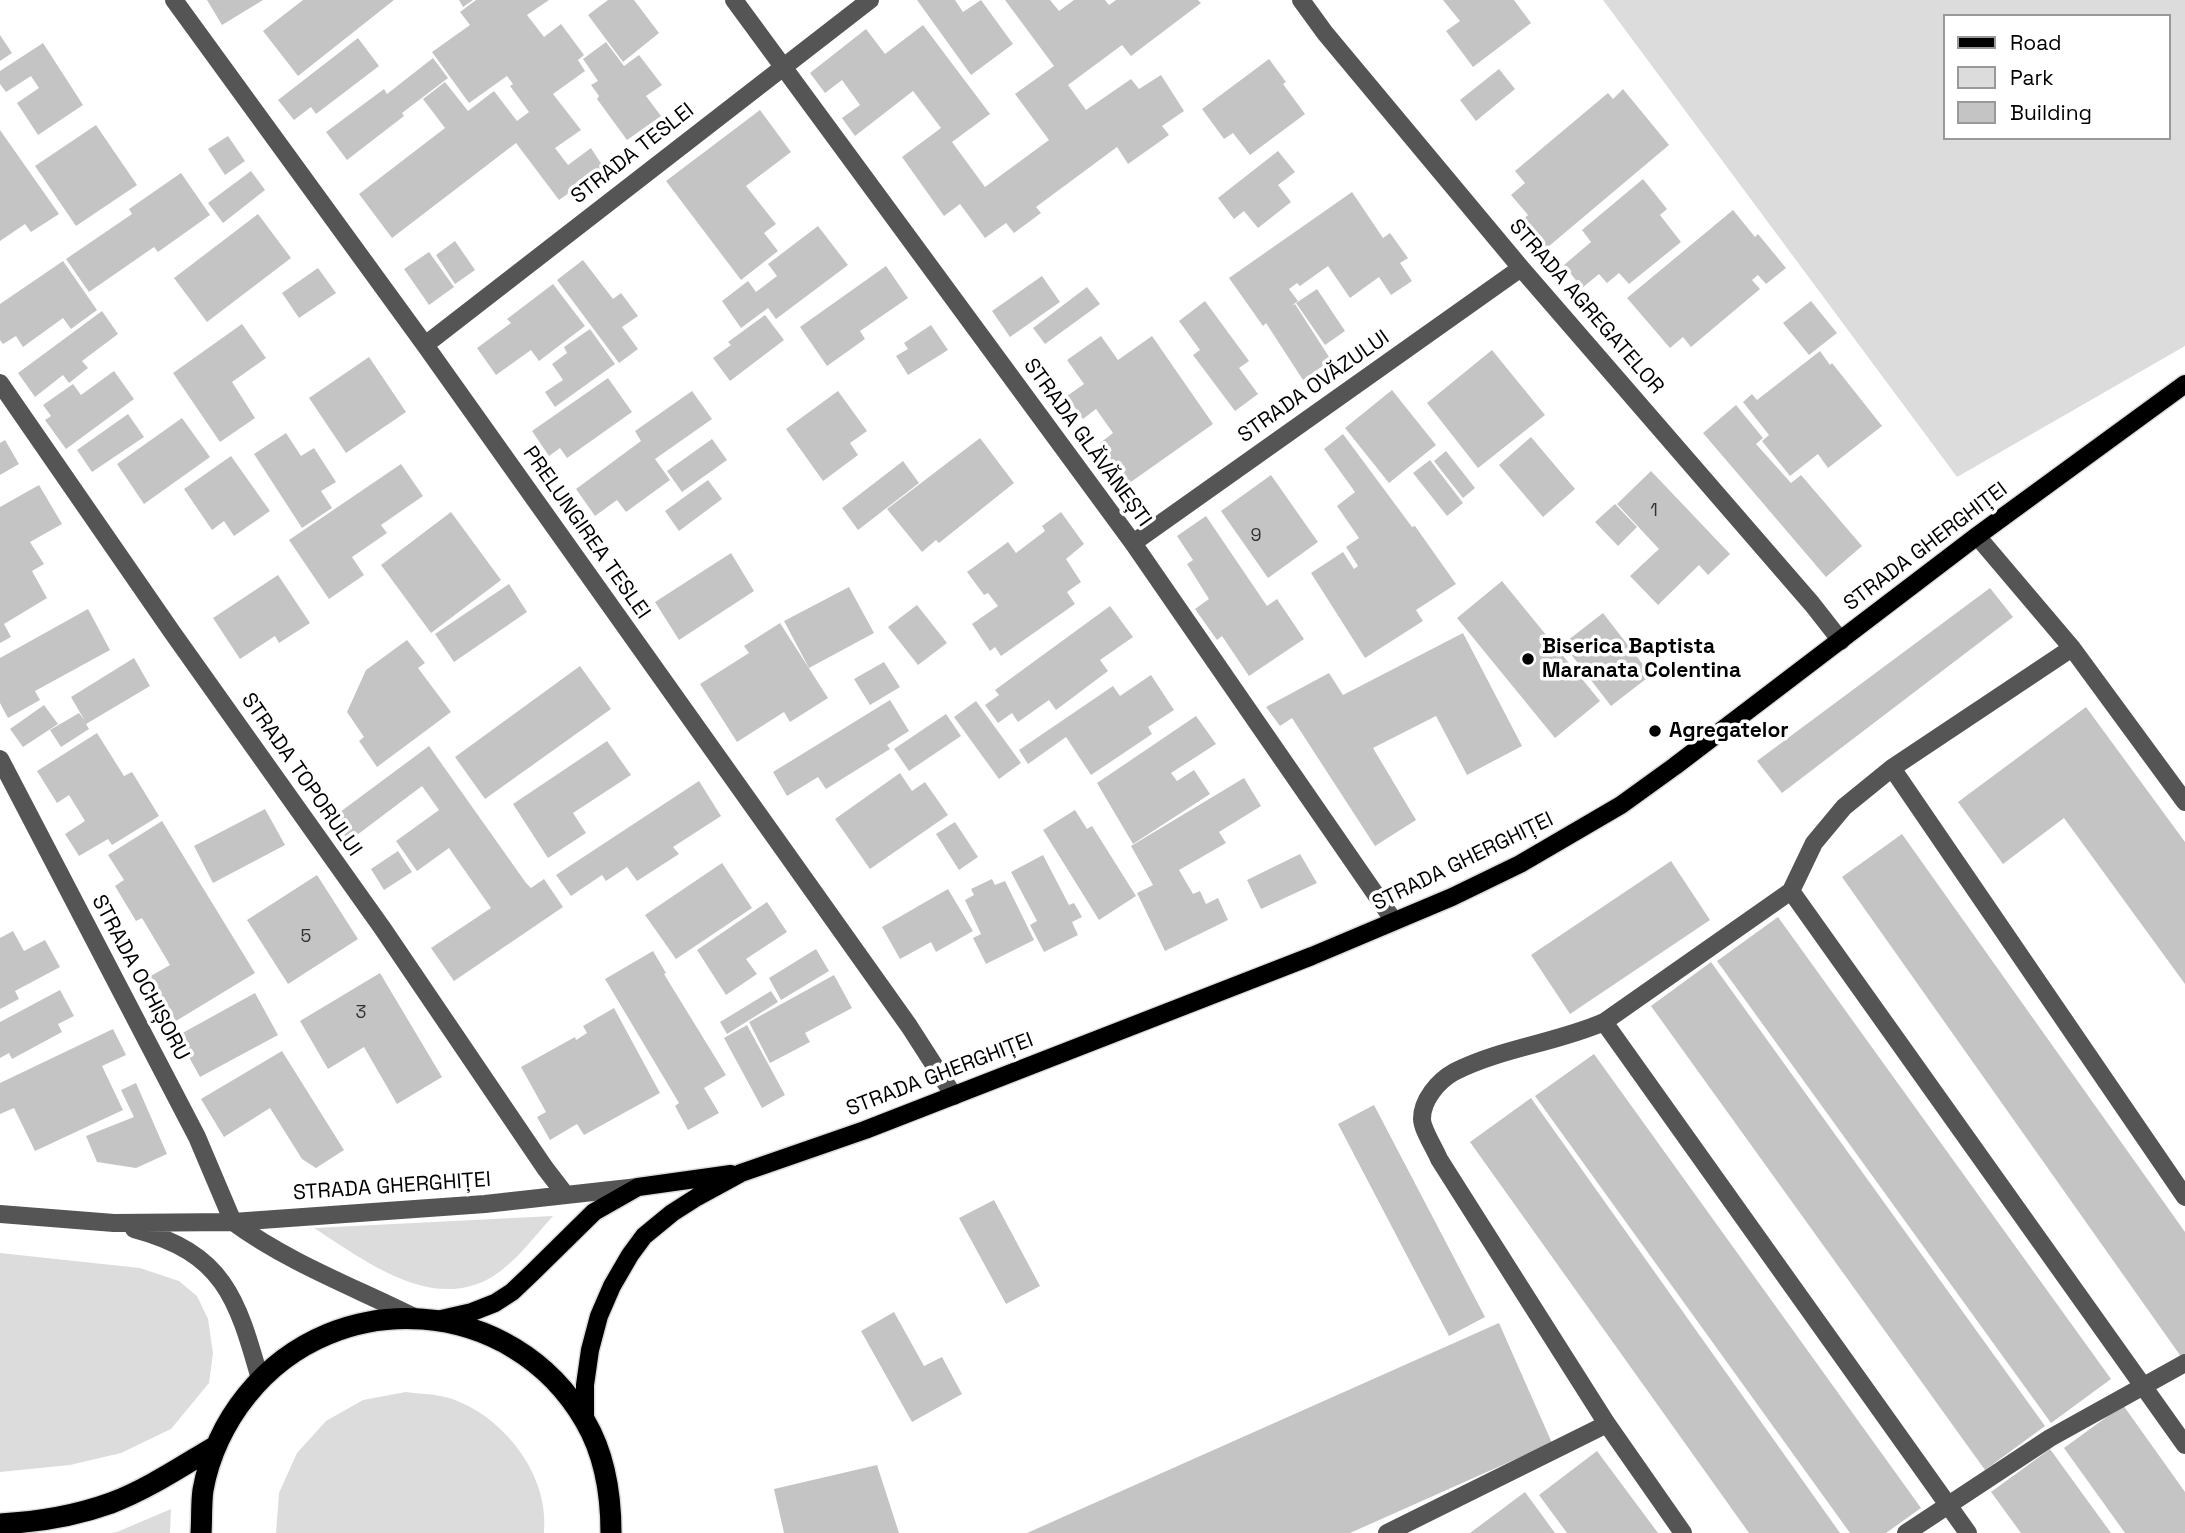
<!DOCTYPE html>
<meta charset="utf-8">
<style>
body{margin:0}
#map{position:relative;width:2185px;height:1533px;overflow:hidden;background:#fff;font-family:"Space Grotesk",sans-serif}
canvas{display:block}
.legend{position:absolute;left:1943px;top:14px;width:228px;height:126px;box-sizing:border-box;background:#fff;border:2px solid #999;margin:0;padding:9px 12px;list-style:none;font-size:21px;color:#000}
.legend li{display:flex;align-items:center;gap:14px;height:35px}
.legend b{width:35px;border:2px solid #999}
</style>
<div id="map">
<canvas width="2185" height="1533"></canvas>
<ul class="legend">
<li><b style="height:9px;background:#000"></b>Road</li>
<li><b style="height:19px;background:#dcdcdc"></b>Park</li>
<li><b style="height:19px;background:#c4c4c4"></b>Building</li>
</ul>
</div>
<script>
const g = document.querySelector('canvas').getContext('2d');
g.lineJoin = 'round';
function fillPath(path, color) {
  g.fillStyle = color;
  g.fill(path, 'evenodd');
}
function trace(path, color, width, dash) {
  g.strokeStyle = color;
  g.lineWidth = width;
  g.lineCap = dash ? 'butt' : 'round';
  g.setLineDash(dash || []);
  g.stroke(path);
}
function label(font, color, halo, rows, align = 'center') {
  g.font = font + ' "Space Grotesk",sans-serif';
  g.lineWidth = 7;
  g.setLineDash([]);
  g.textBaseline = 'middle';
  g.strokeStyle = halo;
  g.fillStyle = color;
  for (const [text, x, y, turn = 0] of rows) {
    g.save();
    g.translate(x, y);
    g.rotate((+turn || 0) * Math.PI / 180);
    g.textAlign = isNaN(turn) ? turn : align;
    if (halo) g.strokeText(text, 0, 0);
    g.fillText(text, 0, 0);
    g.restore();
  }
}
fillPath(new Path2D(`
 M1603,0H2185V346L1957,477ZM1945,16H2169V138H1945Z
 M553,1216C534,1237 516,1262 492,1277C431,1313 364,1260 314,1228Z
 M0,1253L140,1268L179,1281L197,1296L208,1319L213,1353L209,1383L171,1429L121,1453L70,1465L0,1472Z
 M406,1392C420,1394 436,1394 449,1398C503,1415 550,1475 544,1533H276L279,1493L297,1453L326,1421L363,1400Z
 M171,1509L170,1533H111L117,1532Z`), '#dcdcdc');
fillPath(new Path2D(`
 M207,0H263L222,25Z
 M303,0H394L298,76L263,31Z
 M459,0H473L463,7Z
 M476,0H549L527,15L544,37L561,24L584,55L578,60L585,71L553,94L581,130L555,148L568,165L591,148L604,168L559,200L516,143L392,238L359,194L445,128L423,99L445,82L468,111L494,91L517,121L529,112L510,86L513,84L507,76L469,103L432,52L470,25L460,12Z
 M608,0H634L659,33L623,62L588,15Z
 M917,0H955L963,12L981,0L1013,44L971,75Z
 M1005,0H1050L1059,11L1074,0H1105L1109,5L1116,0H1198L1201,3L1131,56L1122,45L1068,85L1086,110L1131,79L1139,89L1161,75L1184,111L1162,126L1169,135L1128,164L1117,147L1036,207L1041,213L1014,233L1006,223L985,238L960,204L944,216L902,157L941,128L913,91L855,136L842,118L860,105L842,80L825,93L810,73L866,29L885,54L923,25L990,114L952,142L985,187L1049,140L1015,94L1054,66Z
 M1443,0H1514L1531,23L1473,67L1446,31L1460,21Z
 M0,35L12,53L0,61Z
 M358,38L379,66L316,114L311,107L294,120L278,100Z
 M606,42L624,66L639,55L662,85L646,96L661,116L627,140L597,99L599,96L591,85L598,81L583,59Z
 M43,43L83,105L38,135L17,103L39,88L31,76L6,92L0,84V71Z
 M433,58L448,78L402,113L404,116L347,160L326,132L384,89L387,94Z
 M1269,59L1286,82L1283,84L1305,114L1250,155L1233,133L1224,139L1202,109Z
 M1499,69L1515,89L1476,121L1460,100Z
 M1623,89L1669,145L1542,252L1518,224L1528,215L1511,195L1525,183L1515,171L1608,93L1613,99Z
 M760,110L791,152L746,186L776,224L764,233L778,251L741,280L666,181Z
 M96,125L137,185L76,226L35,166Z
 M0,130L59,214L31,232L25,224L0,241Z
 M228,136L245,161L225,175L208,149Z
 M1278,151L1295,172L1278,185L1291,202L1258,228L1244,211L1234,219L1218,198Z
 M251,171L265,190L223,223L208,203Z
 M181,173L210,215L158,252L154,247L89,292L66,259L132,214L129,209Z
 M1643,179L1667,209L1660,215L1681,242L1629,284L1619,273L1607,283L1599,274L1582,288L1564,265L1591,242L1582,230Z
 M1352,192L1383,238L1390,233L1408,258L1400,263L1412,281L1391,295L1379,277L1350,298L1328,266L1300,286L1297,283L1289,289L1298,301L1291,306L1295,304L1331,360L1303,380L1266,323L1263,326L1229,278Z
 M1733,210L1755,237L1758,234L1786,268L1766,284L1758,275L1752,280L1760,289L1691,347L1683,337L1670,348L1627,298Z
 M258,214L291,258L207,322L174,278Z
 M818,226L848,265L776,319L768,308L741,328L722,301L748,281L756,292L777,276L768,264Z
 M455,241L475,270L455,284L436,255Z
 M429,252L454,287L429,305L404,269Z
 M583,260L613,299L621,293L638,316L622,327L638,349L619,363L557,280Z
 M63,261L97,310L71,329L63,318L23,347L16,336L3,344L0,340V304Z
 M886,266L908,298L860,331L865,339L827,366L800,327Z
 M318,268L336,293L299,318L282,293Z
 M1042,276L1060,302L1010,337L992,311Z
 M553,284L585,326L539,361L531,350L496,375L477,348L511,323L507,319Z
 M1087,287L1100,304L1045,344L1033,328Z
 M1317,289L1345,331L1325,345L1296,303Z
 M1205,301L1249,361L1239,368L1258,394L1235,411L1193,355L1200,350L1179,321Z
 M1811,301L1837,333L1809,355L1783,323Z
 M102,311L118,334L82,361L88,368L69,383L63,375L35,397L18,373Z
 M765,315L784,340L730,381L713,358L731,345L728,342Z
 M242,324L266,358L232,382L255,418L220,442L173,373Z
 M931,325L948,350L908,375L896,356L908,349L904,343Z
 M590,329L615,364L555,407L545,392L563,380L552,364L567,353L564,347Z
 M1101,336L1118,360L1152,336L1213,424L1128,484L1100,443L1113,433L1096,409L1083,419L1067,396L1084,384L1067,360Z
 M1492,350L1545,415L1478,468L1427,403Z
 M1820,351L1830,365L1832,363L1882,426L1828,468L1818,454L1790,476L1762,441L1769,435L1743,402L1752,394L1757,400Z
 M369,357L406,412L346,453L309,398Z
 M114,371L134,399L66,449L45,420L51,416L43,405L73,384L81,395Z
 M608,378L632,412L567,458L560,448L549,456L532,431Z
 M1392,390L1436,445L1389,483L1345,428Z
 M692,391L712,419L655,459L670,480L626,512L617,500L595,516L576,489L641,441L635,431Z
 M838,391L867,431L850,443L858,455L823,481L786,429Z
 M1736,405L1763,438L1756,444L1791,483L1801,475L1862,546L1826,577L1703,433Z
 M128,414L144,437L92,472L77,450Z
 M182,418L210,457L144,504L117,464Z
 M286,433L301,456L314,448L336,482L321,491L332,508L302,528L254,454Z
 M1343,434L1412,527L1415,526L1456,584L1416,610L1423,621L1365,658L1311,573L1343,552L1354,569L1358,566L1346,547L1359,538L1337,506L1355,492L1324,449Z
 M1531,437L1575,489L1543,517L1499,465Z
 M980,438L1014,483L939,543L936,540L922,552L887,509Z
 M712,439L727,460L682,492L667,471Z
 M5,440L19,464L0,475V443Z
 M1446,451L1475,488L1463,498L1434,461Z
 M231,456L270,511L234,536L224,521L212,530L184,489Z
 M1430,460L1463,503L1447,516L1413,473Z
 M903,461L919,483L858,530L842,508Z
 M401,464L423,496L381,525L387,533L352,557L364,575L329,599L289,540Z
 M1651,471L1730,554L1708,575L1699,565L1658,605L1630,576L1659,549L1617,504Z
 M1271,475L1318,542L1268,578L1221,511Z
 M708,480L722,499L679,531L665,511Z
 M39,485L62,524L30,542L44,564L32,571L47,598L4,624L11,637L0,643V507Z
 M1615,504L1637,527L1618,546L1595,522Z
 M451,512L501,580L431,633L381,565Z
 M1061,512L1084,544L1066,559L1081,582L1067,592L1075,604L1001,656L995,647L990,651L972,624L998,606L988,593L984,595L967,572L1008,542L1016,553L1045,531L1042,526Z
 M1206,516L1267,606L1277,599L1304,639L1249,676L1222,636L1217,640L1195,609L1209,599L1187,564L1193,560L1177,536Z
 M731,553L754,591L679,640L655,602Z
 M278,575L310,623L279,643L275,636L240,659L213,618Z
 M1502,581L1600,701L1555,738L1457,618Z
 M509,584L527,612L454,662L435,634Z
 M849,587L874,633L809,668L784,621Z
 M1990,588L2013,617L1782,793L1757,761Z
 M917,605L947,643L918,665L888,627Z
 M1110,606L1133,637L1100,660L1108,671L1056,710L1049,700L1018,722L1012,713L998,723L985,705L999,695L995,690Z
 M88,609L110,650L35,691L40,700L8,718L0,703V658Z
 M1603,613L1651,675L1611,706L1563,644Z
 M780,623L828,698L790,722L784,712L737,742L700,684L749,653L744,646Z
 M1463,633L1522,746L1467,775L1436,716L1373,748L1416,820L1375,846L1292,718L1280,726L1266,707L1329,673L1343,695Z
 M407,640L425,663L418,668L451,712L377,767L359,741L364,737L347,712L366,670Z
 M134,658L150,686L86,724L89,729L61,747L50,730L79,713L85,721L71,697Z
 M884,662L900,687L870,705L854,679Z
 M580,666L611,709L485,799L455,757Z
 M1151,675L1174,710L1148,727L1152,734L1091,775L1066,737L1028,764L1019,750L1113,686L1120,696Z
 M890,700L909,731L887,745L890,749L826,789L818,777L787,796L773,772Z
 M976,701L1021,763L999,779L954,717Z
 M44,705L58,724L23,747L10,729Z
 M2086,707L2185,842V984L2064,818L2003,864L1958,802Z
 M946,714L961,736L909,771L894,749Z
 M1196,716L1216,744L1171,773L1177,781L1194,770L1210,794L1133,844L1097,783Z
 M97,733L124,776L132,772L159,816L112,845L108,839L79,856L65,834L85,821L69,795L57,803L37,771Z
 M607,741L631,775L573,813L586,833L548,858L513,804Z
 M429,746L526,883L531,888L544,879L563,907L454,981L431,948L491,908L449,848L417,871L396,841L439,810L422,786L349,841L332,818Z
 M900,773L912,791L925,782L948,815L870,869L835,819Z
 M1244,778L1261,806L1219,832L1226,843L1179,870L1193,894L1200,891L1206,904L1218,898L1228,920L1165,951L1137,893L1153,885L1131,846Z
 M699,781L721,816L673,847L679,854L637,881L627,867L606,881L602,875L571,896L556,875Z
 M265,809L285,845L213,883L194,846Z
 M1075,810L1087,829L1092,826L1136,896L1099,920L1043,830Z
 M162,821L255,973L176,1021L149,977L170,965L142,918L136,921L115,886L124,880L108,855Z
 M955,822L978,857L959,870L936,834Z
 M1902,834L2185,1232V1356L2182,1358L1842,877Z
 M398,851L412,872L384,890L371,869Z
 M1300,854L1317,883L1261,909L1247,880Z
 M1043,855L1069,905L1074,903L1082,917L1072,922L1078,935L1044,952L1030,925L1037,921L1011,872Z
 M1671,861L1710,920L1570,1014L1531,955Z
 M722,863L752,908L676,959L645,915Z
 M317,875L358,939L288,984L247,920Z
 M992,879L995,885L1005,881L1034,940L986,964L973,938L981,934L965,900L974,895L971,889Z
 M948,889L973,931L936,952L931,942L900,959L882,927Z
 M767,902L787,932L746,959L757,974L726,995L697,950Z
 M1778,917L2111,1379L2051,1423L1717,961Z
 M13,931L24,951L45,940L60,967L15,991L19,999L0,1009V938Z
 M816,949L829,971L781,1000L769,978Z
 M653,951L666,973L664,974L726,1075L704,1088L719,1113L688,1130L675,1106L679,1103L605,979Z
 M1711,962L2045,1426L1985,1470L1651,1006Z
 M380,973L442,1077L397,1104L364,1047L328,1069L300,1021Z
 M834,975L852,1008L805,1033L810,1042L770,1063L749,1022Z
 M60,990L74,1016L58,1024L62,1032L12,1059L9,1053L0,1058V1022Z
 M771,991L778,1002L727,1034L720,1022Z
 M255,993L278,1035L200,1077L177,1036Z
 M614,1008L660,1093L584,1135L577,1124L550,1140L537,1117L546,1112L521,1067L575,1037L576,1040L587,1033L583,1026Z
 M747,1025L785,1095L762,1108L724,1038Z
 M113,1029L126,1055L102,1066L123,1110L35,1151L14,1108L0,1114V1083Z
 M282,1051L344,1150L316,1168L302,1159L270,1108L224,1137L201,1099Z
 M1594,1054L1921,1508L1886,1533H1850L1535,1096Z
 M136,1083L167,1154L136,1168L97,1162L86,1136L134,1117L121,1090Z
 M1531,1098L1840,1533H1749L1470,1142Z
 M1374,1105L1485,1317L1449,1336L1338,1124Z
 M994,1200L1040,1286L1006,1304L959,1218Z
 M894,1312L924,1366L942,1357L962,1394L912,1422L861,1331Z
 M1499,1323L1552,1443L1350,1533H1027Z
 M2123,1405L2185,1492V1533H2125L2064,1448Z
 M2050,1449L2111,1533H2021L1991,1492Z
 M1597,1451L1658,1533H1567L1539,1495Z
 M877,1465L899,1533H784L774,1489Z
 M1525,1492L1555,1533H1470Z`), '#c4c4c4');
const major = new Path2D(`
 M437,1320L472,1312L495,1303L512,1292L532,1273L594,1212L638,1187L731,1174
 M585,1421V1385L590,1350L599,1316L612,1286L630,1255L644,1236L672,1213L697,1197L741,1173L865,1130L1312,956L1452,897L1520,864L1621,805L1675,766L1977,536L2185,384`);
const highway = new Path2D(`
 M0,1524C38,1522 75,1516 111,1503C148,1489 182,1466 216,1446
 M201,1533C202,1519 201,1504 203,1490C209,1456 225,1422 247,1395C337,1283 513,1296 585,1421C605,1455 611,1494 611,1533`);
trace(major, '#dbdbdb', 21);
trace(highway, '#dbdbdb', 24);
trace(new Path2D(`
 M174,0L425,345L909,1026L954,1096
 M734,0L1133,543L1394,921
 M1301,0L1325,33L1521,268L1812,604L1841,641
 M425,345L870,0
 M0,383L172,632L383,929L545,1168L565,1194
 M1977,536L2072,648L2185,802
 M1133,543L1521,268
 M0,759L197,1137L233,1222
 M1892,768L2185,1197
 M1791,891L2185,1445
 M1604,1022L1968,1533
 M0,1214L114,1223L233,1222L485,1204L638,1187
 M233,1222C289,1263 354,1287 416,1318
 M134,1229C224,1253 237,1298 260,1379
 M1387,1533L1607,1424
 M1683,1533L1607,1424L1439,1159C1435,1149 1422,1129 1422,1119C1422,1100 1438,1081 1454,1072C1501,1048 1556,1043 1604,1022L1791,891L1814,843L1844,807L1892,768L2072,648
 M1906,1533L2050,1438L2185,1363`), '#555', 18);
trace(major, '#000', 18);
trace(highway, '#000', 21);
for (const [x, y, r, color] of [
 [1528,659,7,"#000"],
 [1655,731,7,"#000"]
]) {
  const dot = new Path2D();
  dot.arc(x, y, r, 0, 2 * Math.PI);
  g.fillStyle = color;
  g.fill(dot);
  trace(dot, '#fff', 2.5);
}
label('18px', '#313131', null, [
 ["1",1654,511],
 ["9",1256,536],
 ["5",306,937],
 ["3",361,1013]
]);
label('21px', '#000', '#fff', [
 ["STRADA TESLEI",633,154,-38],
 ["STRADA AGREGATELOR",1586,307,49],
 ["STRADA OVĂZULUI",1314,387,-35],
 ["STRADA GLĂVĂNEȘTI",1087,443,54],
 ["PRELUNGIREA TESLEI",586,533,55],
 ["STRADA GHERGHIȚEI",1926,547,-37],
 ["STRADA TOPORULUI",301,775,55],
 ["STRADA GHERGHIȚEI",1463,862,-26],
 ["STRADA OCHIȘORU",140,978,62],
 ["STRADA GHERGHIȚEI",940,1075,-21],
 ["STRADA GHERGHIȚEI",392,1187,-4]
]);
label('bold 21px', '#000', '#fff', [
 ["Biserica Baptista",1542,647],
 ["Maranata Colentina",1542,671],
 ["Agregatelor",1669,731]
], 'left');
</script>
